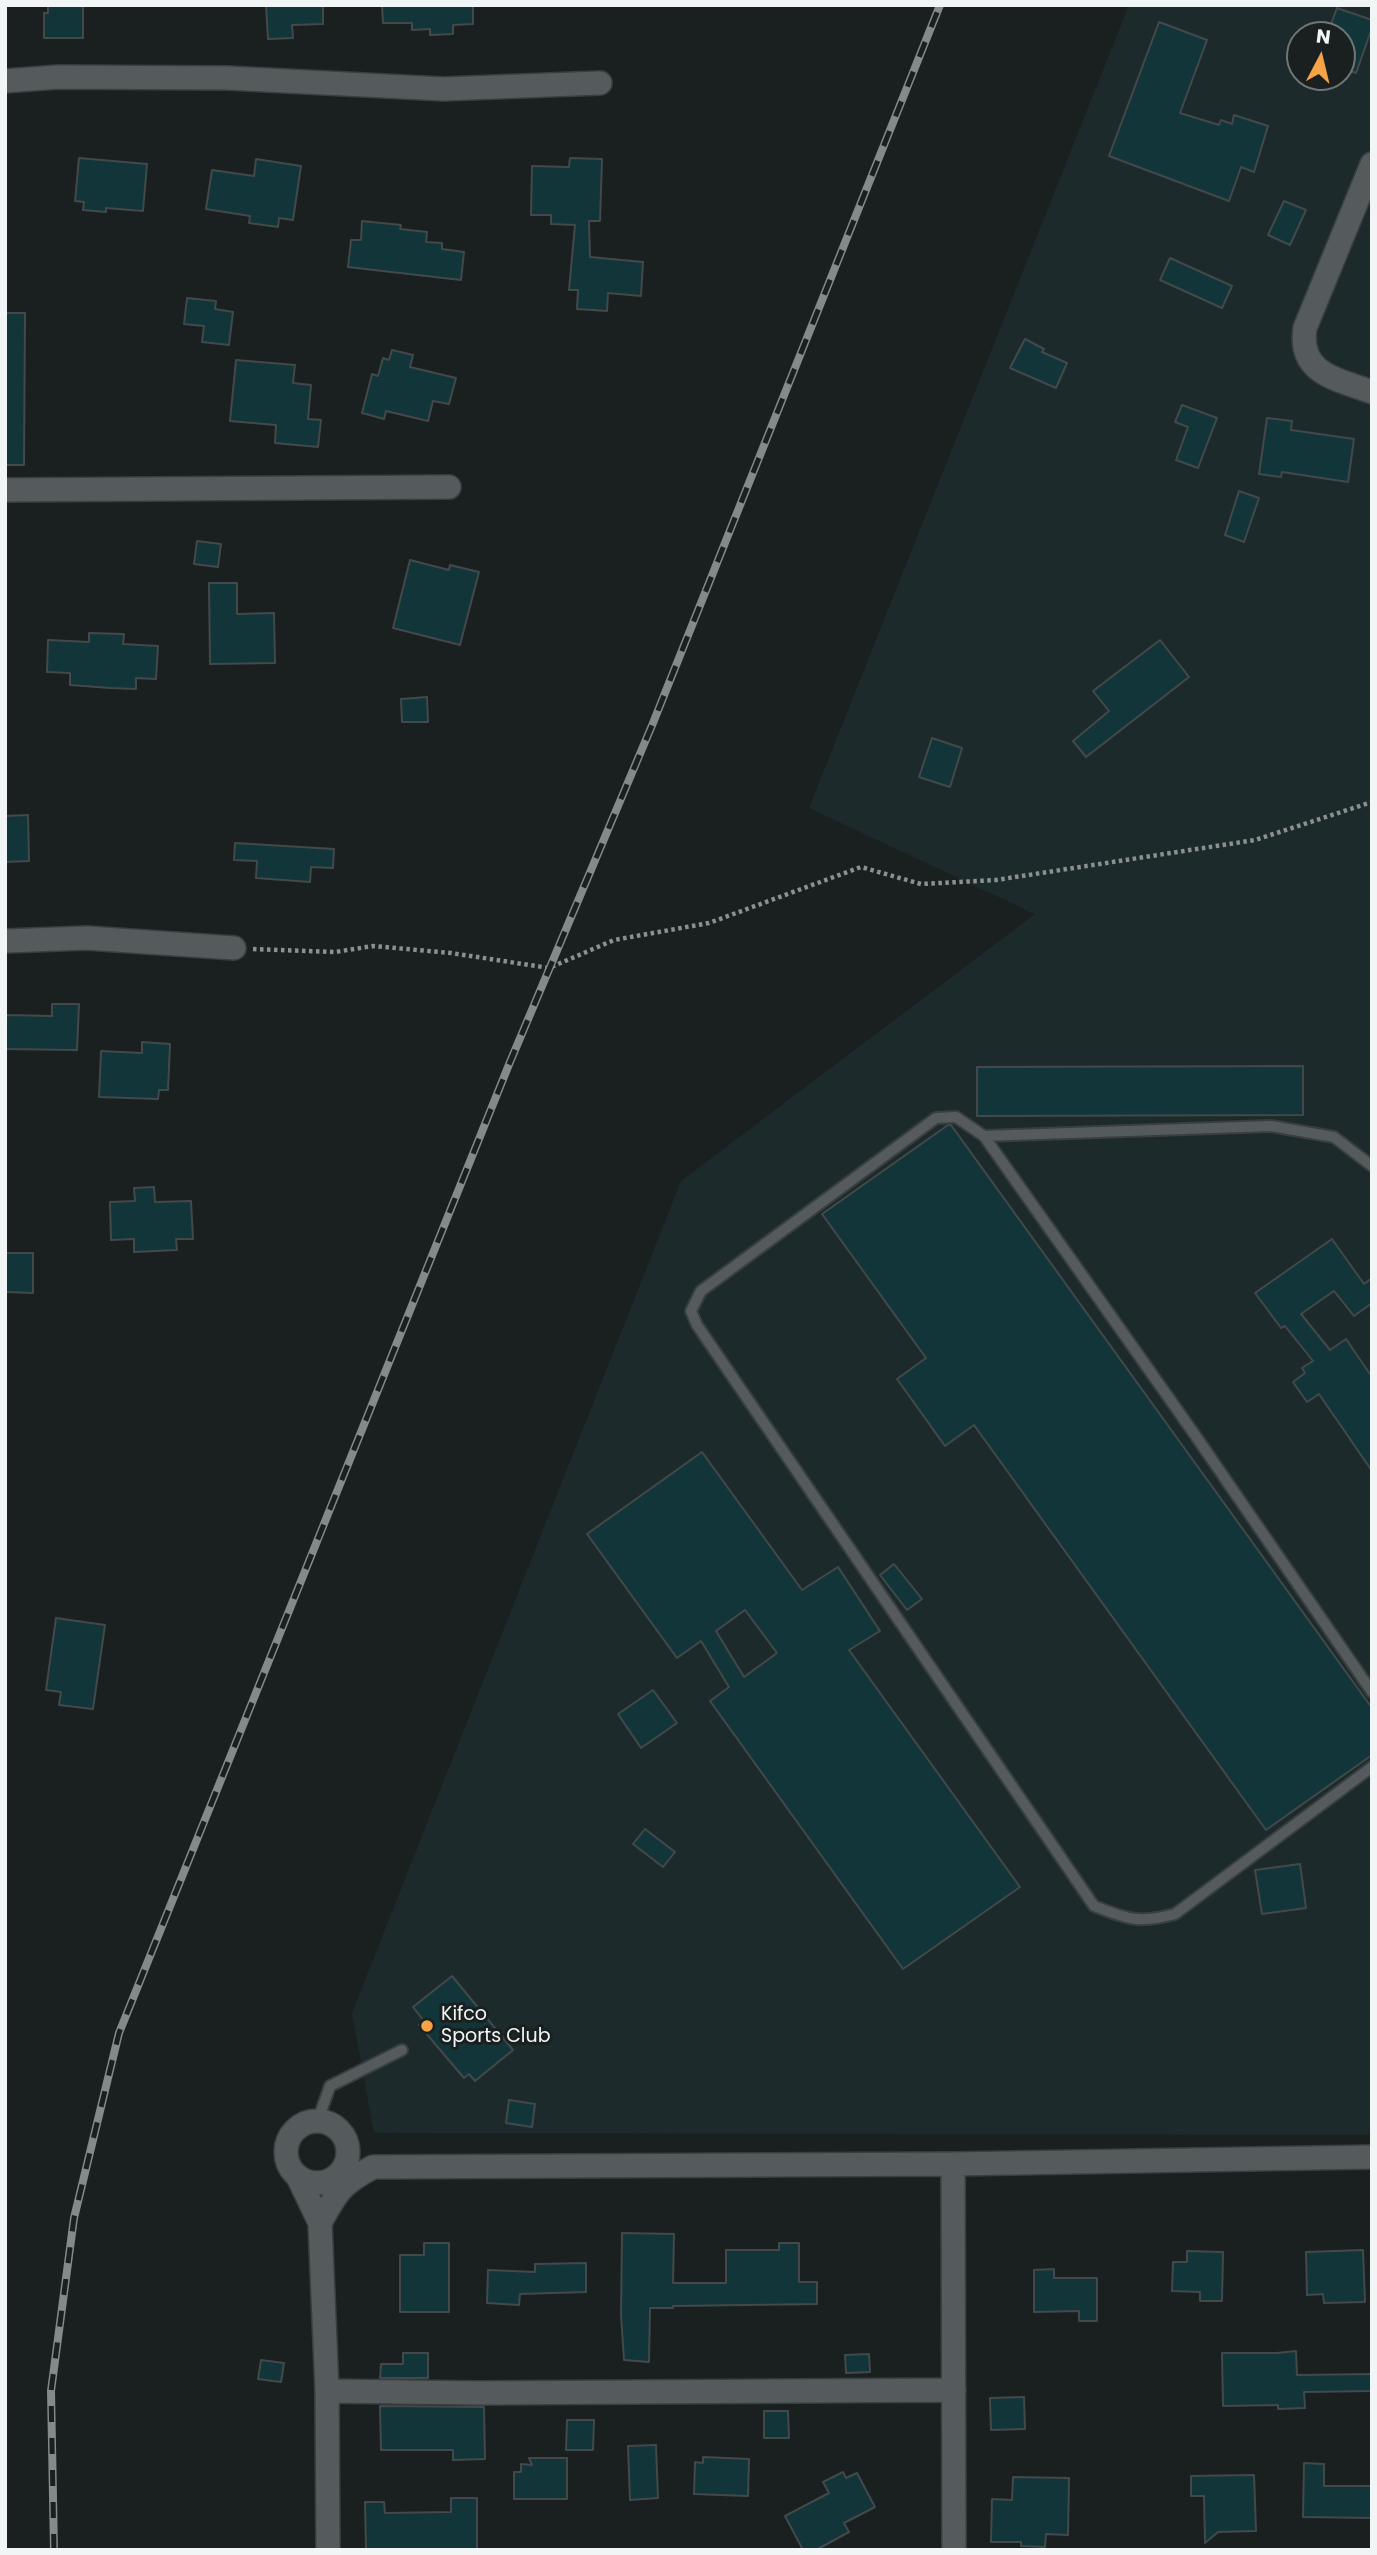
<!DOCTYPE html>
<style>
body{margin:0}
#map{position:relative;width:1377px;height:2555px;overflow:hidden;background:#1a2020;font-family:Poppins,sans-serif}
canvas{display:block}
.frame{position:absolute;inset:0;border:7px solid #f2f5f6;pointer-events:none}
.north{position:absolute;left:1286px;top:21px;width:70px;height:70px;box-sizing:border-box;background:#1a2020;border:2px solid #707576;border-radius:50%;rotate:7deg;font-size:19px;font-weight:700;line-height:28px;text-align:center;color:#f2f5f6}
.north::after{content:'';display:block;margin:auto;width:24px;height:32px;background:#f5a346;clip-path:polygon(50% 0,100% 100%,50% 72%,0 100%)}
</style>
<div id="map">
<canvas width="1377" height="2555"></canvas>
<div class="frame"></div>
<div class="north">N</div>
</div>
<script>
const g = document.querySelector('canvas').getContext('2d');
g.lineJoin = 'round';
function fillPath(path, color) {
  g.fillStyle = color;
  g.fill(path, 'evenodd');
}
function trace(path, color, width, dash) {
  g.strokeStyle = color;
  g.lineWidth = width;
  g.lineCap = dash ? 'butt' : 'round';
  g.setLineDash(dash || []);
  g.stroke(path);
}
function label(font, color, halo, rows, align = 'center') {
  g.font = font + ' Poppins,sans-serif';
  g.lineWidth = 6;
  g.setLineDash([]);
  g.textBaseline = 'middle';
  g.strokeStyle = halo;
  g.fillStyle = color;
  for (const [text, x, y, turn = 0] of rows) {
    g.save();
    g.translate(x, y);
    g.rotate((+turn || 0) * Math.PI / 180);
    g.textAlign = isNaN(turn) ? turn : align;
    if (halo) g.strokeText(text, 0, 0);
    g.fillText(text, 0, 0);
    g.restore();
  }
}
fillPath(new Path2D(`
 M1129,5H1372V2135L374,2133L352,2013L681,1181L1035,914L809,808ZM1300,35H1342V77H1300Z`), '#1d2a2b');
const building = new Path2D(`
 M48,5H83V38H44V13H48Z
 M266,5H323V24L292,25L293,38L268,39Z
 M382,5H473V24L453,25V34L430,35V29L412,30V23H383Z
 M1337,8L1372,20V28L1356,73L1342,68V35H1327Z
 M1159,22L1207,40L1180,113L1219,125L1221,120L1232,124L1234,115L1268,126L1254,172L1241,167L1229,201L1109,156Z
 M79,158L147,164L143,211L106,208V212L83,210L84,202L75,201Z
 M570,158L602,159L600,221H589L590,257L643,262L641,296L608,293L607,311L577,309L578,290H569L575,225L551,224V215H531L532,166L569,167Z
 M256,159L301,166L293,220L279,218L278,227L249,223L250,216L206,209L212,170L254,176Z
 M1284,201L1306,210L1290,245L1268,235Z
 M362,221L401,225L400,229L427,232L426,242L442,243V249L464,252L461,280L348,267L351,240H361Z
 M1170,258L1232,286L1222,308L1160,280Z
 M187,298L216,301L215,309L233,312L229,345L202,342L204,326L184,324Z
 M5,313H25L24,465H5Z
 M1025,339L1044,349L1042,352L1067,363L1056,388L1010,368Z
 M392,350L413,355L410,367L456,378L449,404L433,401L428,421L386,411L384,419L362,413L372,374L378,376L383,358L389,360Z
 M236,360L295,365L293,383L311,385L308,419L321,420L318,447L275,443L276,425L230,421Z
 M1182,405L1217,418L1198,468L1176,460L1188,427L1175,422Z
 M1267,418L1292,421L1291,430L1354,439L1348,482L1282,472L1281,477L1259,474Z
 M1239,491L1259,498L1244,542L1225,535Z
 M197,541L221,544L218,567L194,564Z
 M410,560L449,570L450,565L479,572L460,645L393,628Z
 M209,583H237V614L274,613L275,663L210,664Z
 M89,633L124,634L123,644L158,646L156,679L136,678V689L110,688L70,685V673L47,672L48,640L89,642Z
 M1160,640L1189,677L1086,757L1073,741L1109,711L1093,691Z
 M427,697L428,722H402L401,699Z
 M932,738L962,748L950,787L919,777Z
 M28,815L29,861L5,862V816Z
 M235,843L334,849L333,868L311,867L310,882L256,878L257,861L234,860Z
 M52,1004H79L77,1050L5,1049V1015L52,1016Z
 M142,1042L170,1044L168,1090H159L158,1099L99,1097L101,1051L142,1053Z
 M1303,1066V1115L977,1116V1067Z
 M948,1125H951L1372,1708V1755L1266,1830L974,1425L945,1446L897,1379L926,1358L822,1214Z
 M154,1187L155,1202L191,1201L193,1239H176L177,1250L134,1252V1239L111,1240L110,1202L135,1201L134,1188Z
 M1332,1239L1364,1284L1372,1278V1303L1354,1316L1334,1291L1301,1314L1330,1350L1346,1339L1372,1377V1471L1319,1394L1307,1402L1293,1382L1305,1373L1302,1368L1313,1361L1285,1326L1281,1328L1255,1293Z
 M5,1253H33V1293L5,1292Z
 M702,1452L802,1590L838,1567L880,1631L849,1650L1020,1887L903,1969L710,1701L729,1687L701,1641L677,1658L587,1534ZM745,1610L777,1653L744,1677L716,1631Z
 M894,1564L922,1599L907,1610L880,1575Z
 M56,1618L105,1625L93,1709L59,1705L61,1692L46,1690Z
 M653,1690L677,1723L641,1748L618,1714Z
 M645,1829L675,1852L663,1867L633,1844Z
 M1300,1864L1306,1908L1262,1914L1255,1870Z
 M452,1976L513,2050L475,2081L469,2074L464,2078L419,2025L424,2021L413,2007Z
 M509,2100L535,2104L532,2127L506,2123Z
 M622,2233L674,2234L673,2283H726V2250H779V2243H799V2282H817V2304L673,2306V2308H650L649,2362L624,2360L621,2315Z
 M424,2243H449V2312H400V2255H424Z
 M1363,2250L1365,2302L1324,2303L1323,2294L1307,2295L1306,2252Z
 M1187,2251L1223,2252L1222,2301H1200V2292L1172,2291L1173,2262H1187Z
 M586,2263V2292L520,2294L519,2305L487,2303L488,2270L535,2272V2264Z
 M1054,2269V2278H1097V2321H1079V2311L1034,2312V2270Z
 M1296,2351L1297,2375L1372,2374V2391L1304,2392L1305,2408L1278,2409V2405L1223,2406L1222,2353H1277Z
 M403,2353H428V2378H380L381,2364H403Z
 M869,2354L870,2372L846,2373L845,2355Z
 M261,2360L284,2363L281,2382L258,2379Z
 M1024,2397L1025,2429L991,2430L990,2398Z
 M380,2406L484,2407L485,2459L453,2460V2450H381Z
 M764,2411H788L789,2438H764Z
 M567,2420H594L593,2450H566Z
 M656,2445L658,2498L630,2500L628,2446Z
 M703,2457L749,2459L748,2496L694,2494L695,2462L703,2463Z
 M529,2458H567V2499H514V2472H521V2464L532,2465Z
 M1304,2463L1324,2464V2486H1372V2518L1303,2517Z
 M843,2472L846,2478L857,2473L875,2507L844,2523L849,2532L816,2550H803L785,2516L829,2493L823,2482Z
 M1254,2475L1256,2531L1218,2532L1205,2543L1204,2496H1191V2476Z
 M1013,2477L1069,2478L1068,2535L1046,2534L1045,2547L1021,2546V2542H991L992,2499L1012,2500Z
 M451,2498H477V2550H366L365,2502H384L385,2513L451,2512Z`);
fillPath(building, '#113538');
trace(building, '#43494a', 2);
const service = new Path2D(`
 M984,1136L1195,1435L1372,1692
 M1372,1166L1334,1137L1271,1126L984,1136L956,1117L936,1118L701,1291L691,1311L697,1325L1094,1906C1127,1919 1139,1924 1175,1914L1372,1767
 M318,2120L330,2086L402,2050`);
const minor = new Path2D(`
 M5,81L58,77L228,78L443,89L600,83
 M1372,164L1305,328C1298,374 1337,379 1372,392
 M5,490L449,487
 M5,941L87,938L234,948
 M286 2152a31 31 0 1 1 62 0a31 31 0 1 1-62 0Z
 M953,2164L954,2550
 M298,2177L320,2223L327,2391L328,2550
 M320,2223C337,2192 341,2184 373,2167L953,2164L1372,2157
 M327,2391L478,2393L954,2390`);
trace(service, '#393e3e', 14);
trace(minor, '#393e3e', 26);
trace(new Path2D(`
 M253,949L335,952L373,946L451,953L549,968L614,940L709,923L861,867L921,884L996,880L1255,840L1372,802`), '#8b9090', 4.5, [3.5, 3.5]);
trace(service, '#555b5c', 10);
trace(minor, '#555b5c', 23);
const rail = new Path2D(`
 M54,2550L51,2391L74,2218L119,2033L510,1062L653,723L940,5`);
trace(rail, '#848989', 8);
trace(rail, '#1a2020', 5, [16]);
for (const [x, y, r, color] of [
 [427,2026,7,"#f5a346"]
]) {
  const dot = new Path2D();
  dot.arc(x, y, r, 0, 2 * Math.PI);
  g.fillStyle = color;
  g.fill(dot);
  trace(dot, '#1a2020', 2.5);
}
label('19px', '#f2f5f6', '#1a2020', [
 ["Kifco",441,2015],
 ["Sports Club",441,2037]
], 'left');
</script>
